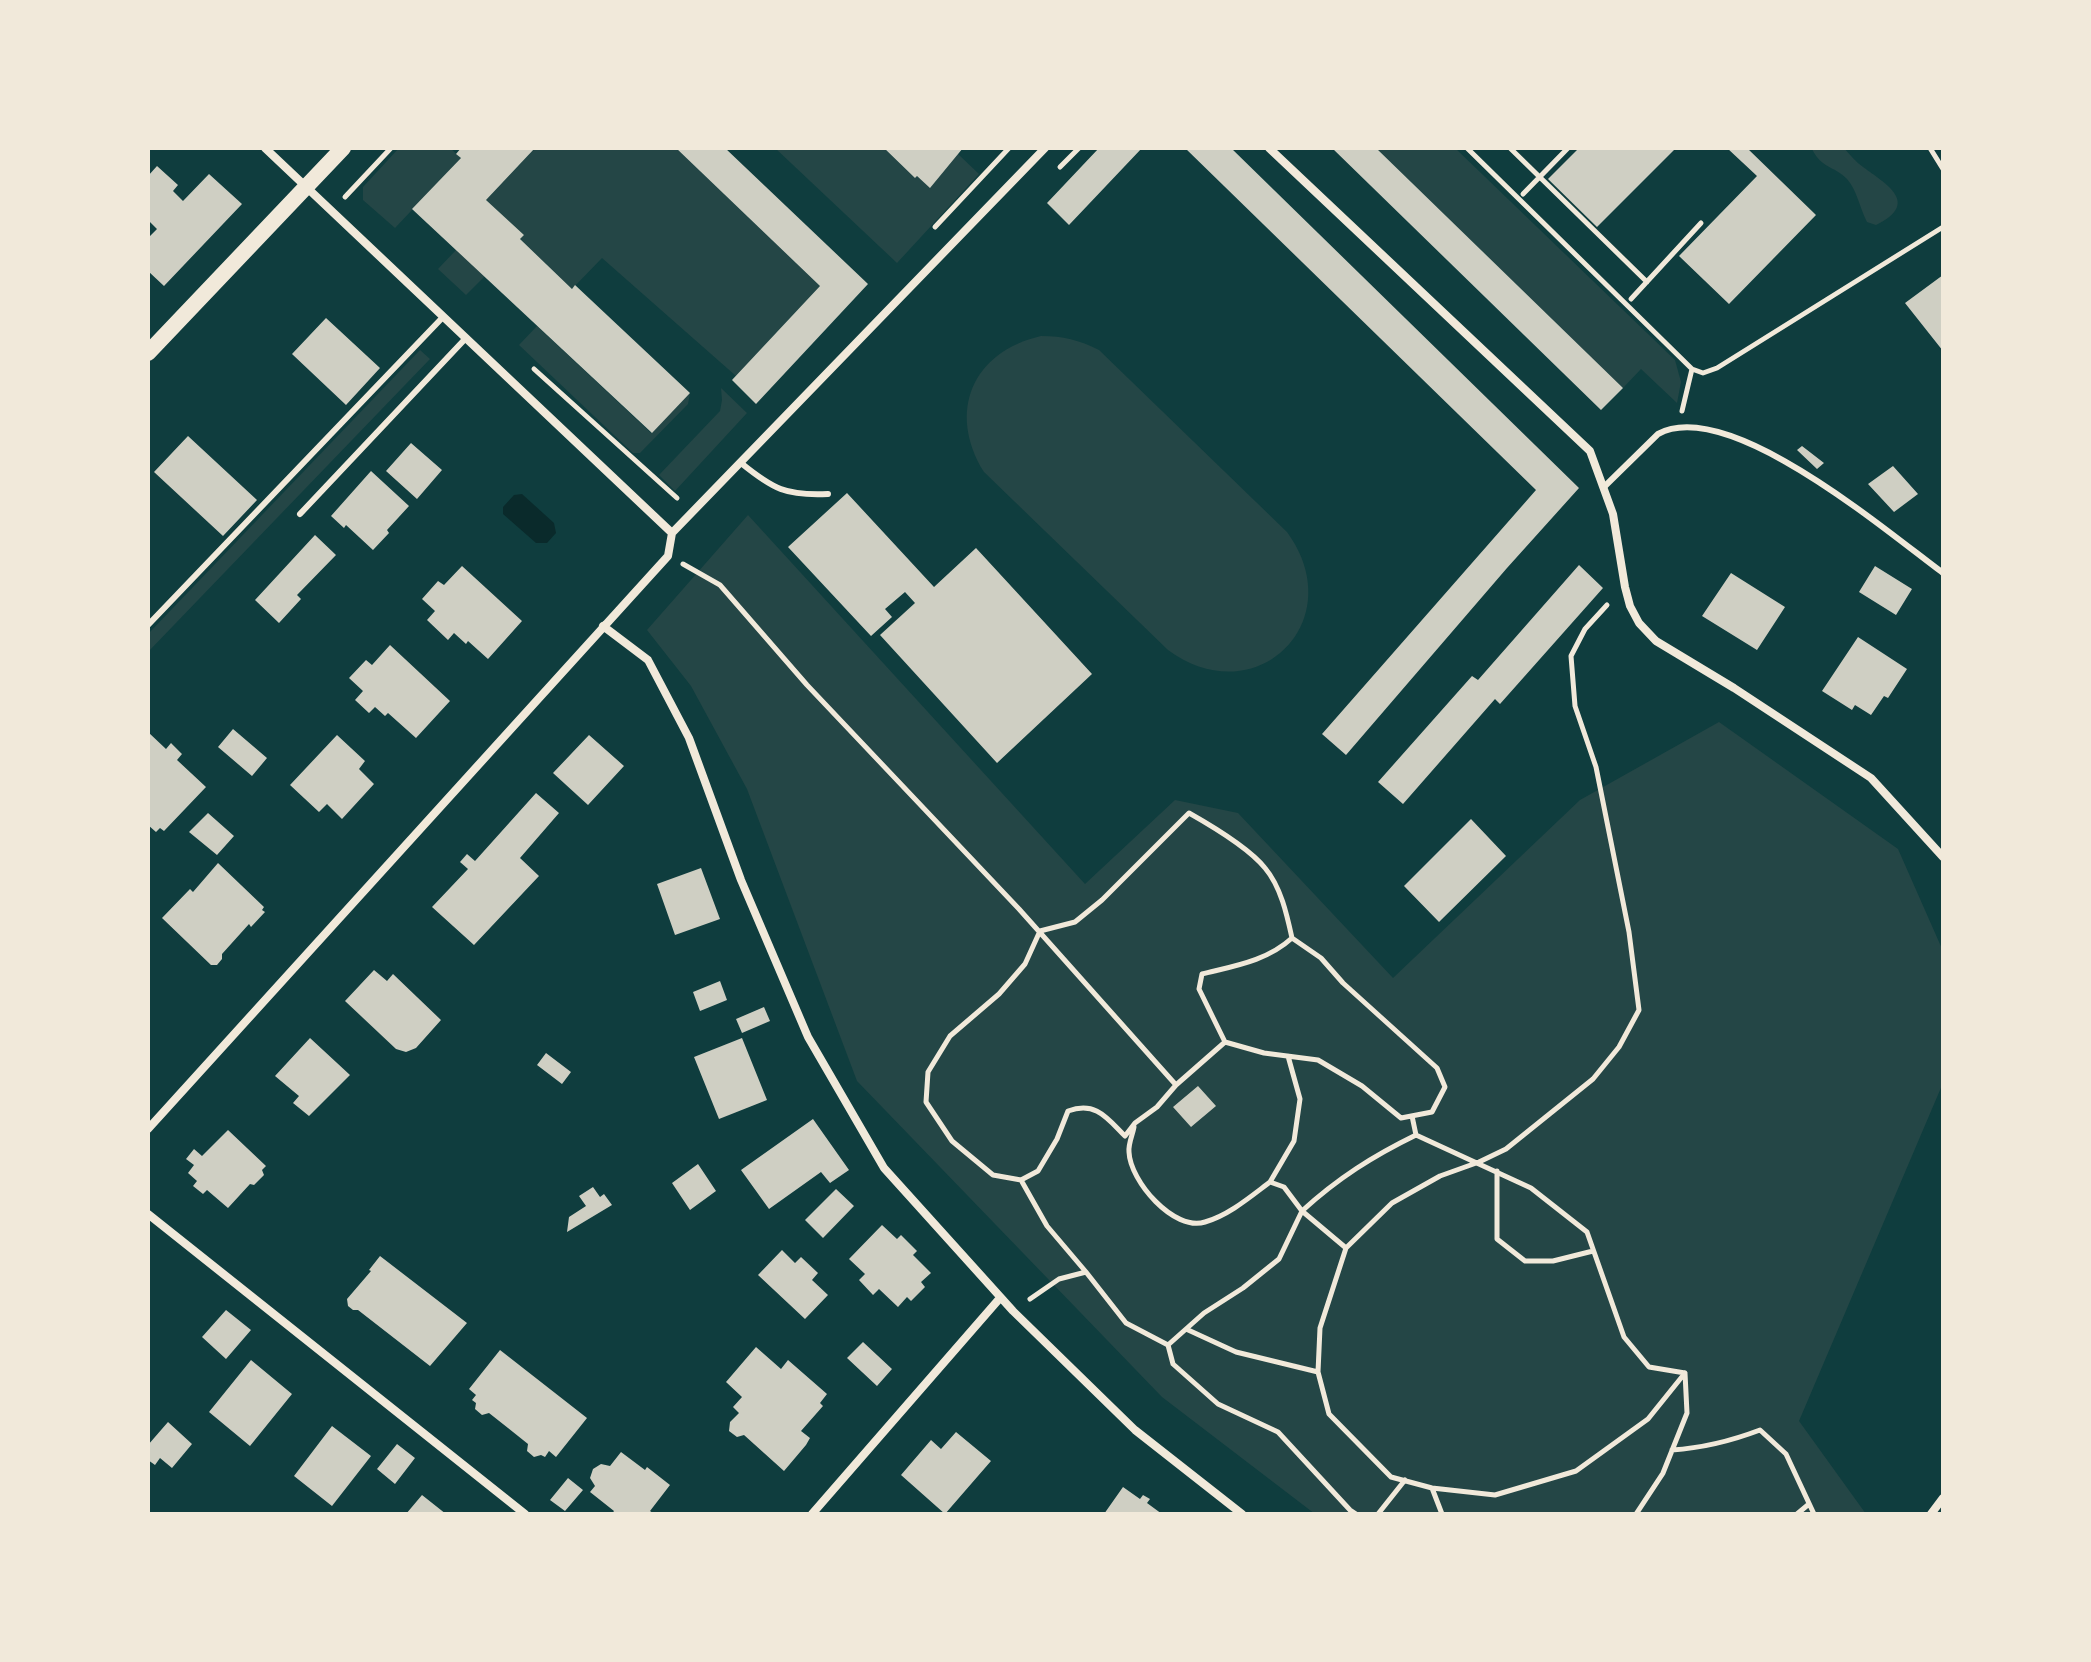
<!DOCTYPE html>
<style>
body{margin:0}
#map{position:relative;width:2091px;height:1662px;overflow:hidden;background:#0f3d3e;font-family:Figtree,sans-serif}
canvas{display:block}
.frame{position:absolute;inset:0;border:150px solid #f1e9da;pointer-events:none}
</style>
<div id="map">
<canvas width="2091" height="1662"></canvas>
<div class="frame"></div>
</div>
<script>
const g = document.querySelector('canvas').getContext('2d');
g.lineJoin = 'round';
function fillPath(path, color) {
  g.fillStyle = color;
  g.fill(path, 'evenodd');
}
function trace(path, color, width, dash) {
  g.strokeStyle = color;
  g.lineWidth = width;
  g.lineCap = dash ? 'butt' : 'round';
  g.setLineDash(dash || []);
  g.stroke(path);
}
fillPath(new Path2D(`
 M399,148H450L461,158L395,228L363,200V187Z
 M535,148H676L820,286L736,376L602,258L572,289L520,239L524,235L486,200Z
 M775,148H884L915,178L917,176L930,187L958,154L979,174L897,263Z
 M1376,148H1455L1675,360L1681,382L1677,403L1641,369L1623,388Z
 M1844,148C1850,155 1856,162 1863,167C1886,184 1921,203 1876,225L1867,222C1860,209 1857,190 1847,179C1833,165 1822,169 1812,149Z
 M456,250L485,276L466,295L438,269Z
 M537,326L651,433L690,393L688,404L640,453H633L519,345Z
 M1041,336C1063,336 1079,340 1099,350L1287,532C1352,621 1256,715 1168,650L984,472C947,412 972,352 1041,336Z
 M420,350L430,359L148,652V634Z
 M721,388L747,413L675,491L659,475L720,411L722,400Z
 M748,515L1085,884L1175,800L1238,813L1393,978L1580,800L1719,722L1898,849L1943,951V1083L1799,1421L1866,1514H1315L1162,1397L857,1081L747,789L691,686L647,630Z`), '#244646');
fillPath(new Path2D(`
 M522,494L554,523L556,533L547,543H536L503,514V507L514,495Z`), '#0a2a2b');
fillPath(new Path2D(`
 M461,148H535L486,200L524,235L520,239L572,289L575,285L690,393L652,433L412,209L461,158L456,154Z
 M676,148H725L868,284L756,404L732,380L820,286Z
 M884,148H963L930,188L917,176L915,178Z
 M1099,148H1142L1069,225L1047,203Z
 M1185,148H1231L1579,488L1507,568L1346,755L1322,734L1536,490Z
 M1332,148H1376L1623,388L1601,410Z
 M1579,148H1676L1597,227L1548,179Z
 M1727,148H1747L1816,215L1729,304L1679,256L1757,176Z
 M157,166L178,185L173,191L183,201L209,174L242,204L164,286L148,271V238L157,229L148,220V176Z
 M1943,275V351L1905,303Z
 M326,318L380,368L346,405L292,354Z
 M188,436L257,500L223,536L154,472Z
 M411,443L442,470L417,499L386,471Z
 M1802,446L1824,463L1817,469L1797,450Z
 M1893,466L1918,494L1894,512L1868,484Z
 M371,471L409,506L387,530L389,533L373,550L346,525L344,528L331,516Z
 M847,493L934,587L976,548L1092,674L997,763L880,635L915,603L905,592L885,609L892,617L871,636L788,547Z
 M315,535L336,555L297,595L301,599L279,623L255,600Z
 M1579,565L1603,588L1500,704L1495,699L1403,804L1378,782L1472,676L1478,680Z
 M462,566L522,621L488,659L468,641L466,644L454,633L448,640L427,620L435,611L422,599L438,581L444,585Z
 M1875,566L1912,589L1896,615L1859,592Z
 M1731,573L1785,607L1757,650L1702,616Z
 M1858,637L1907,669L1888,698L1884,696L1871,715L1855,705L1852,710L1822,691Z
 M390,645L450,701L416,738L388,713L385,716L375,707L369,713L355,700L363,691L349,678L366,660L372,665Z
 M233,729L267,758L252,776L218,747Z
 M148,732L166,749L171,743L182,754L177,760L206,787L164,831L160,828L156,832L148,825Z
 M337,735L365,761L359,769L374,784L342,819L327,804L319,812L290,785Z
 M589,735L624,766L588,805L553,773Z
 M536,793L559,813L520,858L539,876L474,945L432,907L468,869L460,862L467,854L475,861Z
 M208,813L234,836L217,855L189,832Z
 M1471,819L1506,856L1439,922L1404,886Z
 M218,863L264,907L262,910L265,912L251,927L249,924L222,954V959L217,965H211L162,918L190,889L193,892Z
 M701,868L720,919L675,935L657,884Z
 M374,970L387,981L393,974L441,1020L416,1048L406,1052L396,1049L345,1001Z
 M720,981L727,1000L700,1011L693,992Z
 M764,1007L770,1021L742,1033L736,1019Z
 M310,1038L350,1075L309,1116L293,1103L299,1096L275,1076Z
 M742,1038L767,1100L719,1119L694,1057Z
 M546,1053L571,1072L562,1084L537,1065Z
 M1198,1086L1216,1106L1191,1127L1173,1107Z
 M813,1119L849,1170L830,1183L821,1172L769,1209L741,1170Z
 M228,1130L266,1166L262,1170L264,1175L254,1185L250,1184L228,1208L207,1190L203,1194L193,1186L197,1181L188,1173L194,1165L186,1159L194,1149L202,1156Z
 M698,1164L716,1191L690,1210L672,1183Z
 M593,1187L600,1197L604,1194L612,1205L567,1232L569,1217L586,1206L579,1196Z
 M836,1189L854,1206L823,1238L805,1220Z
 M882,1225L897,1239L901,1235L917,1251L913,1255L931,1273L921,1282L925,1287L911,1301L907,1297L898,1307L879,1289L873,1295L859,1280L865,1274L849,1259Z
 M782,1250L795,1263L801,1257L818,1273L812,1280L828,1295L805,1319L758,1275Z
 M380,1256L467,1323L430,1366L358,1310H353L348,1306L347,1299L371,1271L369,1270Z
 M226,1310L251,1330L226,1359L202,1337Z
 M863,1342L892,1369L877,1386L847,1358Z
 M756,1347L781,1369L788,1360L827,1394L820,1403L823,1406L801,1431L810,1438L806,1445L784,1471L744,1435L737,1437L729,1431L730,1422L739,1413L733,1407L742,1397L726,1382Z
 M500,1350L587,1418L556,1457L549,1451L545,1457L541,1455L534,1457L527,1451L528,1444L508,1428L489,1413L482,1415L475,1409L476,1403L472,1400L476,1395L469,1389Z
 M251,1360L292,1394L250,1446L209,1412Z
 M168,1422L192,1444L172,1468L160,1458L155,1465L148,1460V1445Z
 M332,1426L371,1456L332,1506L294,1476Z
 M956,1432L991,1461L945,1514L901,1475L931,1440L941,1449Z
 M397,1444L415,1458L395,1484L377,1469Z
 M621,1452L645,1470L647,1467L670,1485L650,1511L654,1514H612L614,1511L590,1492L595,1486L590,1478L593,1469L601,1464L610,1466Z
 M568,1478L583,1490L565,1511L550,1500Z
 M1123,1487L1140,1499L1143,1495L1150,1499L1147,1503L1162,1514H1104Z
 M422,1495L446,1514H406Z`), '#cfcfc3');
trace(new Path2D(`
 M1467,148L1692,369L1703,373L1717,368L1943,227
 M1510,148L1647,282
 M1930,148L1943,169
 M1060,167L1079,148
 M1523,194L1568,148
 M345,197L391,148
 M935,227L1009,148
 M1631,299L1701,223
 M534,369L677,498
 M1682,411L1692,369
 M683,564L720,585L807,685L1019,909L1176,1085
 M1607,605L1585,629L1571,656L1575,706L1596,767L1629,932L1639,1010L1619,1047L1593,1079L1506,1149L1479,1162L1440,1176L1392,1203L1346,1248L1320,1328L1318,1372L1329,1414L1391,1477L1432,1488L1495,1495L1576,1471L1648,1419L1685,1373
 M1189,813C1212,826 1249,848 1265,868C1281,887 1287,915 1292,938C1267,961 1234,966 1202,974L1199,989L1225,1042L1176,1085L1157,1107L1135,1123L1125,1136C1107,1118 1096,1101 1068,1111L1057,1139L1038,1171L1021,1180L993,1175L952,1141L926,1102L928,1072L950,1036L999,994L1025,964L1040,931L1075,922L1102,900Z
 M1225,1042L1264,1053L1318,1060L1362,1086L1401,1118L1432,1112L1445,1087L1437,1068L1343,983L1321,958L1292,938
 M1416,1135L1531,1188L1587,1232L1624,1337L1649,1367L1685,1373L1687,1413L1663,1473L1636,1514
 M1497,1171V1239L1525,1261H1553L1593,1251
 M1021,1180L1047,1226L1086,1272L1059,1279L1030,1299
 M1270,1182L1294,1141L1300,1099L1288,1056
 M1346,1248L1302,1211C1338,1178 1373,1156 1416,1135L1412,1116
 M1086,1272L1126,1323L1168,1345L1204,1313L1243,1288L1279,1259L1302,1211L1284,1187L1270,1182C1250,1197 1229,1215 1205,1222C1174,1232 1130,1181 1129,1152C1128,1144 1133,1134 1134,1127
 M1186,1329L1236,1352L1318,1372
 M1168,1345L1173,1364L1218,1404L1278,1432L1350,1510L1356,1514
 M1672,1450C1703,1448 1731,1441 1760,1430L1786,1454L1814,1514
 M1432,1488L1442,1514
 M1378,1514L1405,1480
 M1797,1514L1809,1504`), '#f1e9da', 5);
trace(new Path2D(`
 M741,463C773,489 786,496 828,494
 M1605,486L1658,434C1728,396 1886,531 1943,573
 M300,514L466,338
 M148,625L443,317`), '#f1e9da', 6);
trace(new Path2D(`
 M265,148L672,533
 M1269,148L1590,451L1613,514L1625,587L1630,606L1639,623L1656,641L1734,688L1871,778L1943,857
 M603,626L648,660L689,738L741,880L808,1037L884,1168L1013,1311L1135,1430L1242,1514
 M148,1129L668,556L672,533L1045,148
 M148,1214L525,1514
 M812,1514L1000,1298
 M1931,1514L1943,1498`), '#f1e9da', 8);
trace(new Path2D(`
 M148,353L343,148`), '#f1e9da', 16);
</script>
